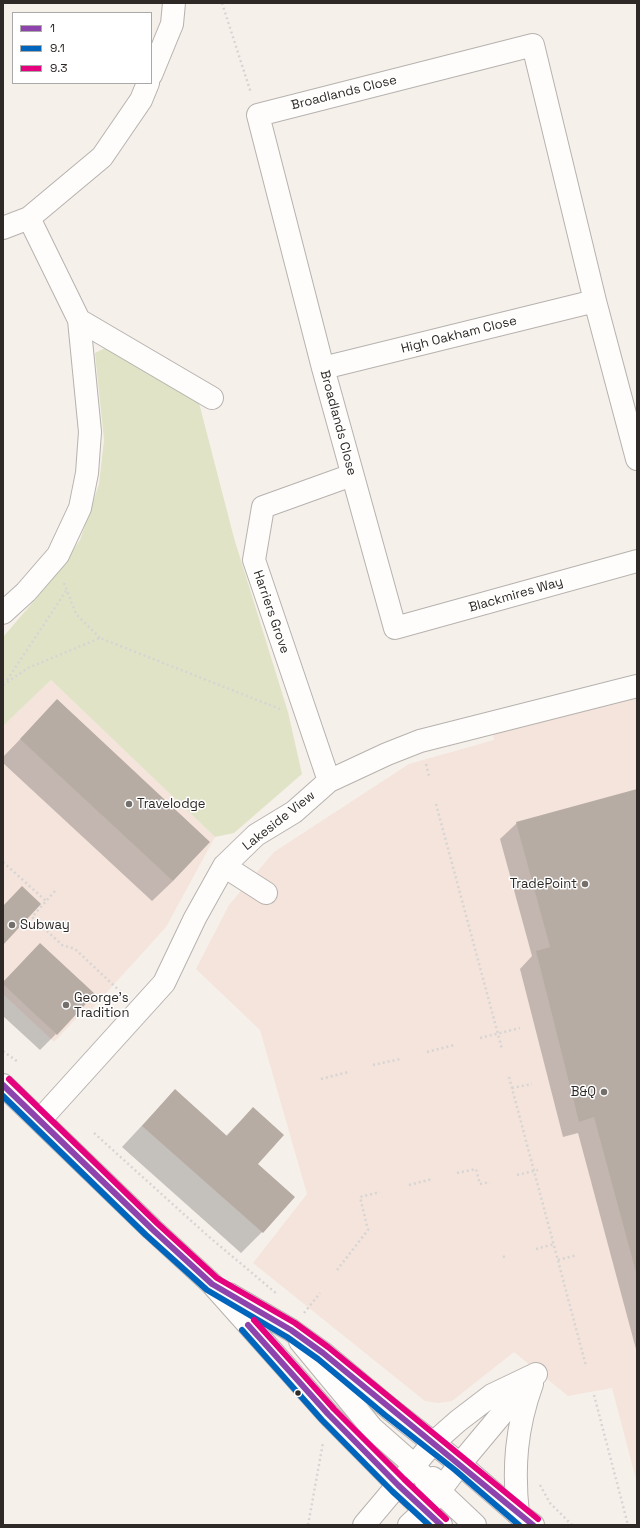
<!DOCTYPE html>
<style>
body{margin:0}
#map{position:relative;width:640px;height:1528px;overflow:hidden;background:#f6f0eb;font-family:"Space Grotesk",sans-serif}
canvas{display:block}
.frame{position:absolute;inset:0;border:4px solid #2e2926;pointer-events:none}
.legend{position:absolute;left:12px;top:12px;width:140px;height:72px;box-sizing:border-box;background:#fff;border:1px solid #aba9a8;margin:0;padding:5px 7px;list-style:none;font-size:12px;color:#2e2926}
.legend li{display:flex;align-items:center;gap:8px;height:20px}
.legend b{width:20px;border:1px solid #aba9a8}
</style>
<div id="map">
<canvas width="640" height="1528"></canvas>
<div class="frame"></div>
<ul class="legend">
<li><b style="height:5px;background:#8e44ad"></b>1</li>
<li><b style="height:5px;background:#0065bd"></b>9.1</li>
<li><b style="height:5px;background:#e5007d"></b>9.3</li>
</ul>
</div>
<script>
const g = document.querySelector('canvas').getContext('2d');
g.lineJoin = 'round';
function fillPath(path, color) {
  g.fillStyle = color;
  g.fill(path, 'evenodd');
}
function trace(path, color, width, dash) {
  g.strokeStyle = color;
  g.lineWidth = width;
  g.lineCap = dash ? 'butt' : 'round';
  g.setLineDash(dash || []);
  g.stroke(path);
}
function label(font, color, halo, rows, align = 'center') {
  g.font = font + ' "Space Grotesk",sans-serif';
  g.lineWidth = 3;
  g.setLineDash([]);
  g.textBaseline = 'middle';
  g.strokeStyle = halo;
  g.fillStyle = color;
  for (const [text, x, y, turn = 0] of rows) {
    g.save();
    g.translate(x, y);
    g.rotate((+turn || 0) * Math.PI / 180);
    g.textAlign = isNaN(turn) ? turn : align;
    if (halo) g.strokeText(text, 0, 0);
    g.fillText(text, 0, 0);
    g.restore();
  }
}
fillPath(new Path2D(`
 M51,680L215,837L166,927L88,1013L84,1010L54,1042L3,994V726Z
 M637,698V1483L612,1388L568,1396L514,1352L452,1401L438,1403L425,1401L253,1263L307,1194L260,1030L196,969L229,905L274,852L409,764L494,740L493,733Z`), '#f4e4dc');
fillPath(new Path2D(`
 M107,347L198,399L234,538L288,712L302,774L234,833L215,837L51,680L3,726V637L51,581L80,540L99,484L104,440L95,353Z`), '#e1e3c6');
fillPath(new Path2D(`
 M57,701L173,881L152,901L3,763V757Z
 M637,790V1353L578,1133L563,1137L520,969L532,956L500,839L517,823Z
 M3,982L56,1034L40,1050L3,1016Z
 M175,1090L226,1136L253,1108L262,1232L241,1253L122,1147Z`), '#0003');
fillPath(new Path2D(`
 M57,699L210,842L173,881L20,739Z
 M637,789V1276L594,1117L579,1122L536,951L550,947L516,822Z
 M22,886L41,904L3,945V906Z
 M40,943L95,994L57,1035L3,984V982Z
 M175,1089L227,1136L253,1107L284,1135L258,1164L295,1197L263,1233L142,1126Z`), '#b7aca4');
const minor = new Path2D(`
 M151,75L172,24L174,3
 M3,228L29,218L102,157L141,100L148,83
 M79,320L212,398
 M323,368L595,301
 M637,459L595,301L533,45L258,115L323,368L395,628L637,561
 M3,613L26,592L58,555L80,508L87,473L90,432L79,320L29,218
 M329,781L254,560L263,507L352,475
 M224,866L266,893
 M40,1120L164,983L195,918L224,866L256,835L294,812L329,781L387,754L420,741L637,686
 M300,1341L372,1428L414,1465L426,1480L428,1494L425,1510
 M433,1478L439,1491L475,1525
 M518,1514C513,1468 516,1428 532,1384
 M364,1525L433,1443L458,1421L492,1395L536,1374
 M409,1525L425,1510L460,1464L531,1379`);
const major = new Path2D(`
 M3,1085L152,1229L212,1284L328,1414L398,1485L441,1525
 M229,1294L291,1330L323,1353L390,1409L460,1464L518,1514L533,1525`);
trace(minor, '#b6b2ae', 24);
trace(major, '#b6b2ae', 24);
trace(new Path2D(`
 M222,3L251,93
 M64,583L76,614L100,638
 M7,680L66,591
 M3,685L28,668L100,638L280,709
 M426,764L429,776
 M436,804L502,1049
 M3,862L46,901
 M55,891L32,917L62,945L75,949L123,994
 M480,1038L520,1028
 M3,1051L18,1062
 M427,1052L454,1045
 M373,1065L400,1059
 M509,1077L586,1366
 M321,1079L348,1072
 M512,1088L532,1084
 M94,1133L208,1236L277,1294
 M457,1173L476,1169L480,1184L490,1182
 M517,1175L538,1170
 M409,1185L432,1179
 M536,1249L554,1244
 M503,1257L507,1256
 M558,1260L577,1255
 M337,1270L368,1230L360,1197L380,1192
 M304,1313L320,1293
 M594,1395L628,1525
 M540,1485L550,1503L572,1525
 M308,1525L323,1443`), '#d7d5d3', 2.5, [2, 3]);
trace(minor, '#fefdfc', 22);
trace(major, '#fefdfc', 22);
trace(new Path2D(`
 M3,1085L152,1229L212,1284L291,1330L323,1353L533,1525
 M248,1325L328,1414L398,1485L441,1525`), '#8e44ad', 6);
trace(new Path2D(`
 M3,1096L146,1235L207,1290L287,1337L318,1359L385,1415L455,1470L519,1525
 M242,1330L322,1420L392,1491L429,1525`), '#0065bd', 6);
trace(new Path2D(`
 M9,1079L157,1223L217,1278L295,1323L328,1347L538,1519
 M254,1320L334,1409L404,1479L446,1519`), '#e5007d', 6);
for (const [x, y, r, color] of [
 [129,804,4,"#746f6b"],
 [585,884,4,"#746f6b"],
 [12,925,4,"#746f6b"],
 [66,1005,4,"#746f6b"],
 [604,1092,4,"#746f6b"],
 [298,1393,3.5,"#2e2926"]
]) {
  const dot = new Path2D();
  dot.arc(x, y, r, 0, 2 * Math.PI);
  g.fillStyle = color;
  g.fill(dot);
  trace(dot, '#fff', 1.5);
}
label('13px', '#2e2926', '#fff', [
 ["Broadlands Close",344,93,-14],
 ["High Oakham Close",459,335,-14],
 ["Broadlands Close",338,423,75],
 ["Blackmires Way",516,595,-16],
 ["Harriers Grove",271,612,71],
 ["Lakeside View",279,821,-38]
]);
label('13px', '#2e2926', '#fff', [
 ["Travelodge",137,804],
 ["TradePoint",577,884,"right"],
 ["Subway",20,925],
 ["George's",74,998],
 ["Tradition",74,1013],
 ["B&Q",596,1092,"right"]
], 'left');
</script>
